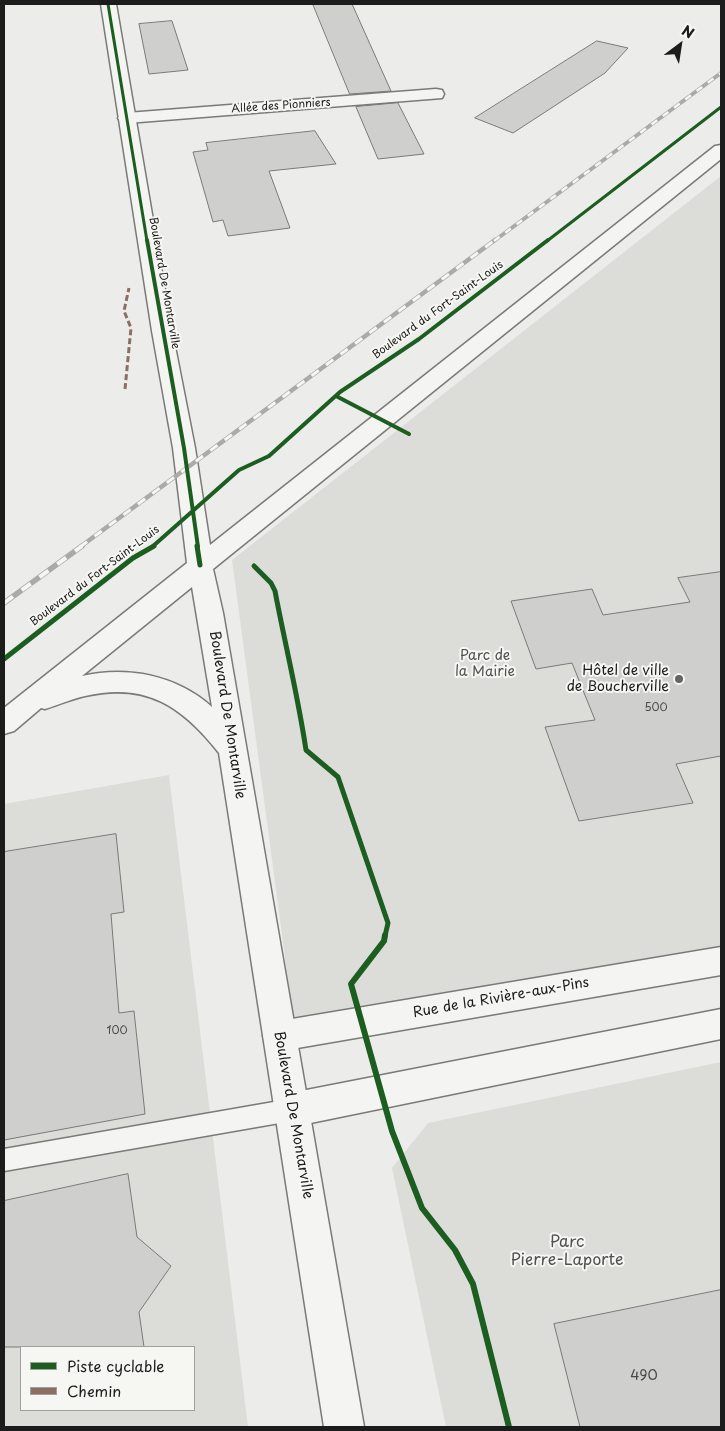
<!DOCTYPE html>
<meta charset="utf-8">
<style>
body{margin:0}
#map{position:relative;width:725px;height:1431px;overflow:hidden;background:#ececea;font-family:"Playpen Sans",sans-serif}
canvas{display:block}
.frame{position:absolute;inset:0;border:5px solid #1c1c1c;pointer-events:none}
.legend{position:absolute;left:20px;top:1346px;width:175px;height:65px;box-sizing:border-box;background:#f6f6f2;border:1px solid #9f9f9c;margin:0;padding:6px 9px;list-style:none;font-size:15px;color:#1c1c1c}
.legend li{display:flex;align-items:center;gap:10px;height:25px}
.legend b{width:25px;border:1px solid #9f9f9c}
.north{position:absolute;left:655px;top:20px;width:50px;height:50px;-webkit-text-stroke:4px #f6f6f2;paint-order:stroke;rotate:31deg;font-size:14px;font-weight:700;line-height:20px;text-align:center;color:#1c1c1c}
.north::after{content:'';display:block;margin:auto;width:18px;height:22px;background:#1c1c1c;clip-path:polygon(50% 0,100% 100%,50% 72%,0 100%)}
</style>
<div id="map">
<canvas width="725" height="1431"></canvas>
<div class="frame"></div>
<ul class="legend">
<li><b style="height:6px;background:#1b5e20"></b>Piste cyclable</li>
<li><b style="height:6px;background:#8d6e63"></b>Chemin</li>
</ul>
<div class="north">N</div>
</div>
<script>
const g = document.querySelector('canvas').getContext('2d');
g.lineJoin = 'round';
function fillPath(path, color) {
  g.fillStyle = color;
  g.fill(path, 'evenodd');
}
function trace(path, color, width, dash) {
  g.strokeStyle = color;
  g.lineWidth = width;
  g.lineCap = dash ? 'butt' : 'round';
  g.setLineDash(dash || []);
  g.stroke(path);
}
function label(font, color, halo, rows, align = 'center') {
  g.font = font + ' "Playpen Sans",sans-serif';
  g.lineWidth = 4;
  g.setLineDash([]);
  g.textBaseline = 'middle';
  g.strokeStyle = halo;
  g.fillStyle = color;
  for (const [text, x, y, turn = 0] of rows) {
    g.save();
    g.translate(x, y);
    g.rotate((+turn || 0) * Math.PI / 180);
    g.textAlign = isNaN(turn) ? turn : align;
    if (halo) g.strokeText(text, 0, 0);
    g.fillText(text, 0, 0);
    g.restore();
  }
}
fillPath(new Path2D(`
 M721,176V958L293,1017L232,560Z
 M169,775L248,1427H4V804ZM21,1347H194V1410H21Z
 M721,1062V1427H446L392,1168L428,1123Z`), '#dcdcd9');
const building = new Path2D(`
 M313,4H352L391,91L350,94Z
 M172,21L188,70L149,74L139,24Z
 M597,41L628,48L605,73L513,133L475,118Z
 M398,103L424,154L378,159L356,107Z
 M315,131L336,164L269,171L290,228L228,236L223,220L213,222L193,152L208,150L206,143Z
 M721,572V756L676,764L693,803L579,821L545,727L595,720L572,663L536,669L511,601L592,589L603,615L690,602L678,578Z
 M116,834L124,912L111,914L119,1013L134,1011L145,1114L4,1140V852Z
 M128,1174L137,1237L171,1266L139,1312L144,1347H4V1201Z
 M721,1290V1427H580L554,1324Z`);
fillPath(building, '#cfcfce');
trace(building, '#7a7a79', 1);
const service = new Path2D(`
 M291,1099L299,1103L302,1110L299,1117L291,1121L4,1171V1149Z`);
const minor = new Path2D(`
 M436,89L442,90L444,94L442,98L127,123L121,122L118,118L121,114L127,113Z
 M721,947V975L280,1051L268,1047L263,1036L268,1025L280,1021Z
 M721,1009V1039L291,1127L279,1122L274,1110L279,1098L291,1093Z`);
const tertiary = new Path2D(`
 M101,4H116L172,331L195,448L210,545L715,146L721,145V159L213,569L223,613L364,1427H324L219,753C182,706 146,682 85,696C71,699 58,705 45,709L41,708L14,731L4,734V708L187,563L173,448L152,331ZM192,587L212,707C176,675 128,666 82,676Z`);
trace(service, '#7a7a79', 3);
trace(minor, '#7a7a79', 3);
trace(tertiary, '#7a7a79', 3);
fillPath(service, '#f4f4f2');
fillPath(minor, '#f4f4f2');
fillPath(tertiary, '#f4f4f2');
const railFar2 = new Path2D(`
 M494,241L721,73`);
const railFar1 = new Path2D(`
 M80,547L495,240`);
const rail = new Path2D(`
 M4,603L82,546`);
trace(railFar2, '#aaaaa9', 4);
trace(railFar1, '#aaaaa9', 4.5);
trace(rail, '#aaaaa9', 5.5);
trace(railFar2, '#f6f6f2', 2.5, [7]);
trace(railFar1, '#f6f6f2', 3, [9]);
trace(rail, '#f6f6f2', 4, [11]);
trace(new Path2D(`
 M125,389L131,328L124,311L129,288`), '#8d6e63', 3, [6, 3]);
trace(new Path2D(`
 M108,4L147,241
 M547,241L721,107`), '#1b5e20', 3);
trace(new Path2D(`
 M147,240L184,448L198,547
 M336,396L409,434
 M152,547L239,470L269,456L340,392L419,339L548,240`), '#1b5e20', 4);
trace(new Path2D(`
 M197,546L200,565
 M254,566L271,583L275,591C285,644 298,696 306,750L338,777L388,923L385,936
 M4,659L133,558L154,546`), '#1b5e20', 5);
trace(new Path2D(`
 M385,935L384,941L351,984L392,1131L422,1208L455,1250L473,1284L509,1427`), '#1b5e20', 6);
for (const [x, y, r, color] of [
 [679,679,5,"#656564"]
]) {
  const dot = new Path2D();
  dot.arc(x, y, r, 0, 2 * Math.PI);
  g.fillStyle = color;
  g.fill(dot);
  trace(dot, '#f6f6f2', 2);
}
label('11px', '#1c1c1c', '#f6f6f2', [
 ["Allée des Pionniers",281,106,-4],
 ["Boulevard De Montarville",164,283,80],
 ["Boulevard du Fort-Saint-Louis",438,310,-36],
 ["Boulevard du Fort-Saint-Louis",95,576,-37]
]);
label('11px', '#494948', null, [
 ["500",656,708],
 ["100",117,1031]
]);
label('14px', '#515151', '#f6f6f2', [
 ["Parc de",485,656],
 ["la Mairie",485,672]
]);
label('14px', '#1c1c1c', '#f6f6f2', [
 ["Hôtel de ville",669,671],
 ["de Boucherville",669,687]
], 'right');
label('14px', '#1c1c1c', '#f6f6f2', [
 ["Boulevard De Montarville",227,715,81],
 ["Rue de la Rivière-aux-Pins",501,998,-10],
 ["Boulevard De Montarville",293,1115,80]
]);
label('14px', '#494948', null, [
 ["490",644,1376]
]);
label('16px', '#515151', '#f6f6f2', [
 ["Parc",567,1243],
 ["Pierre-Laporte",567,1261]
]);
</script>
